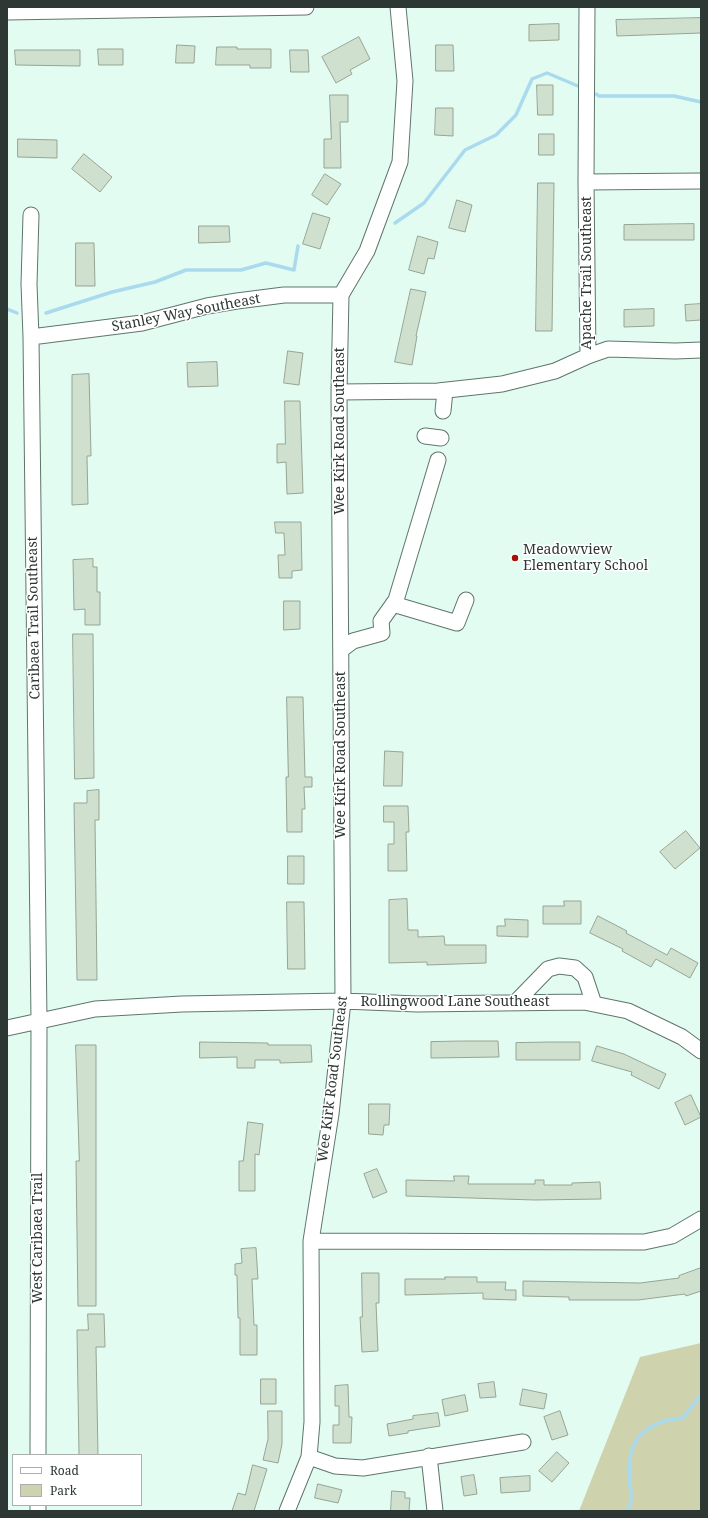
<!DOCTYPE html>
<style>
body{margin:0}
#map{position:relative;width:708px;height:1518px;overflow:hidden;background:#e3fcf2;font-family:"Noto Serif",serif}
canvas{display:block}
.frame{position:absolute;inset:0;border:8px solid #2d3733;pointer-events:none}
.legend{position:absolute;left:12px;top:1454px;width:130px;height:52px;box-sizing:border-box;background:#fff;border:1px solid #abafad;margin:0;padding:5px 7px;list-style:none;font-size:12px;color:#2d3733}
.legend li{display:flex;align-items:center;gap:8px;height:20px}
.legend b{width:20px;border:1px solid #abafad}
</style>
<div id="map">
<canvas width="708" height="1518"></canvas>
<div class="frame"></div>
<ul class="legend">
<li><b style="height:5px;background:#fff"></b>Road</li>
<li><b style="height:11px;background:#ced3ae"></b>Park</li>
</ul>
</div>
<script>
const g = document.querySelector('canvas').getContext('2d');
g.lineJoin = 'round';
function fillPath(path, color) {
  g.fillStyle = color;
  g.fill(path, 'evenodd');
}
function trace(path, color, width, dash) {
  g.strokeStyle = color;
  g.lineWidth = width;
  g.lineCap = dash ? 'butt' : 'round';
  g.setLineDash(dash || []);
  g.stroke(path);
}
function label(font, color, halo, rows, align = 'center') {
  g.font = font + ' "Noto Serif",serif';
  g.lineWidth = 3;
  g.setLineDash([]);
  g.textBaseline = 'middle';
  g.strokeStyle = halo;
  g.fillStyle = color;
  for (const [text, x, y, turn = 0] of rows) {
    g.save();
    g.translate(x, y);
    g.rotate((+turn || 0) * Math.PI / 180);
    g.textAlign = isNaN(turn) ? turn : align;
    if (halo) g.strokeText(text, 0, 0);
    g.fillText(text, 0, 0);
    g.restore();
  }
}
fillPath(new Path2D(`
 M701,1343V1511H579L640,1357Z`), '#ced3ae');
trace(new Path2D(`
 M596,94L599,96H674L701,102
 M395,223L424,203L465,150L496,135L516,115L532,79L547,73L578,86
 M7,309L17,313
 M46,313L112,292L155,282L186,270H241L266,263L294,270L298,246
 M627,1511C633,1502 631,1495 630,1485C627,1453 632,1431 665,1421C671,1419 677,1419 683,1418L701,1394`), '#aadaee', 3.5);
const building = new Path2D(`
 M701,18V33L617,36L616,20Z
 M559,24V40L529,41V25Z
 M359,37L370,59L350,70L352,74L336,83L322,57Z
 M177,45L195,46L194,63H176Z
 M436,45H453L454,71H436Z
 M217,47H237V49H271V68H250V65H216Z
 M98,49H123V65H99Z
 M15,50H80V66L16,65Z
 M290,50H308L309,72H291Z
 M537,85H553V115H538Z
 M330,95H348V122H340L341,168H324V139H331Z
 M436,108H453V136L435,135Z
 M539,134H554V155H539Z
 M18,139L57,140V158L18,157Z
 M84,154L112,177L100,192L72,169Z
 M325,174L341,184L327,205L312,195Z
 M538,183H554L552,331H536Z
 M457,200L472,205L465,232L449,228Z
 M313,213L330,218L320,249L303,244Z
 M694,224V240H624V225Z
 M199,226H229L230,242L199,243Z
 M418,236L438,242L434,259L428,258L424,274L409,270Z
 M76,243H94L95,286H76Z
 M411,289L426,292L416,336H417L412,365L395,362Z
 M701,304V320L686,321L685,305Z
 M654,309V326L624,327V310Z
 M288,351L303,353L299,385L284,383Z
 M217,362L218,386L188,387L187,363Z
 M89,374L91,456H87L88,504L72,505V375Z
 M285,401H300L303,493L287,494L286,462L277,463V444H285Z
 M275,522H301L302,570L292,571V578H279L278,555H285L284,533H276Z
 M93,559V567H97V592H100V625H85V609L74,610L73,560Z
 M284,601H300V629L284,630Z
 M73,634H93L94,778L75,779Z
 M287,697H303L305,777H312V787H304L305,809H302V832H287L286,777H288Z
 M385,751L403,752L402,786H384Z
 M99,790V820H95L97,980H77L74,803H87V791Z
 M384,806H408L409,832H406L407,871H388V844H394V822H384Z
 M686,831L700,848L675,869L660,852Z
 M288,856H304V884H288Z
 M407,899L408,930H418V937L444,936L445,945H486V963L427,965V962L389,963V900Z
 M564,901H581V924H543V906H564Z
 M287,902H304L305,969H288Z
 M598,916L627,931L626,933L667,955L671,948L698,963L690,978L656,959L651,967L622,951L623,949L590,933Z
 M505,919L528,920V937L497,936V926H505Z
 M462,1041H498L499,1057L431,1058V1042Z
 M200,1042L268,1043V1045H311L312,1062L280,1063V1060H255V1068H237V1057L200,1058Z
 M549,1042H580V1060H516V1043Z
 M76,1045H96V1306H78L76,1161H79Z
 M597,1046L624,1054L666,1074L659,1089L631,1075L632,1072L592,1061Z
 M691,1095L701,1117L685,1125L675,1103Z
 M369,1104H390L389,1125H384L383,1135L369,1134Z
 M248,1122L263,1124L259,1155L255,1154V1191H239V1161H243Z
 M377,1169L387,1192L373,1198L364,1174Z
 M454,1176H469L468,1184H535V1180H544V1185H572V1183L600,1182L601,1199L535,1200L406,1196V1180L454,1181Z
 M256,1248L258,1279H252L254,1325H257V1355H240V1318H238L237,1275H235V1264L242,1263L241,1249Z
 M701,1268V1291L686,1296L685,1294L638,1300H569V1297L523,1296V1281L640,1283L679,1278V1276Z
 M362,1273H379V1303H376L378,1351L362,1352L360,1317H362Z
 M445,1277H477V1282H506L505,1290H516V1300L483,1299V1293L405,1295V1279H445Z
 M88,1314H104L105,1347H96L98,1455H79L77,1330H88Z
 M261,1379H276V1404H261Z
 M494,1382L496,1397L480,1398L478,1384Z
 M348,1385L349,1417H352L351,1443H333V1425H339V1406H335V1386Z
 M523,1389L547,1394L544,1409L520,1405Z
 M465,1395L468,1411L445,1416L442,1400Z
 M268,1411H282V1444L278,1463L263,1460L268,1439Z
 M560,1411L568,1435L552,1440L544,1417Z
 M438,1413L440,1426L408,1431V1433L389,1436L387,1424L413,1419V1416Z
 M557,1452L569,1463L552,1482L539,1471Z
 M253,1465L267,1469L254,1511H232L238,1493L245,1495Z
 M474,1475L477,1494L464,1496L461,1477Z
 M530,1476V1491L501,1493L500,1478Z
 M318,1484L342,1490L338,1503L315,1498Z
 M392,1491L405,1492V1498H410L409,1511H391Z`);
fillPath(building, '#d0e0ce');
trace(building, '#96a493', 1);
const minor = new Path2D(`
 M587,7L586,182L588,356
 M7,12L306,7
 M586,182L701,181
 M31,215L29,284L31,337L39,1021L38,1455
 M31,337L142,323L207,306L237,301L284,295H341
 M339,392L438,391L502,384L555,371L588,356L608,349L675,351L701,350
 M443,411L445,391
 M425,436L441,438
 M393,604L457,623L466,600
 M341,650L353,641L382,633L381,621L396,600L438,460
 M516,1002L548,969L559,966L575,968L585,977L594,1004
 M7,1028L95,1009L182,1004L343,1001L417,1004L584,1002L628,1011L682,1037L701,1051
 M311,1241L644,1242L672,1236L701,1219
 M429,1456L435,1511
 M309,1457L335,1466L363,1468L523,1442
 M38,1511V1505
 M287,1511L309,1457L312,1422L311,1241L331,1114L343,1001L339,392L341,295L367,251L400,162L405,81L398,7`);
trace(minor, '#5f756c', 17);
trace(minor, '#fff', 15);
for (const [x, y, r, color] of [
 [515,558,4,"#a51204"]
]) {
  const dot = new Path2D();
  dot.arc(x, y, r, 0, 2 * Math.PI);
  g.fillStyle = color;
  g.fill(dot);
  trace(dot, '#fff', 1.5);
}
label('14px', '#2d3733', '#fff', [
 ["Apache Trail Southeast",587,273,-90],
 ["Stanley Way Southeast",186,313,-11],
 ["Wee Kirk Road Southeast",340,431,-90],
 ["Caribaea Trail Southeast",34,618,-91],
 ["Wee Kirk Road Southeast",341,755,-90],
 ["Rollingwood Lane Southeast",455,1002],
 ["Wee Kirk Road Southeast",333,1079,-83],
 ["West Caribaea Trail",38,1238,-90]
]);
label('14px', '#2d3733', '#fff', [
 ["Meadowview",523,550],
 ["Elementary School",523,566]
], 'left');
</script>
